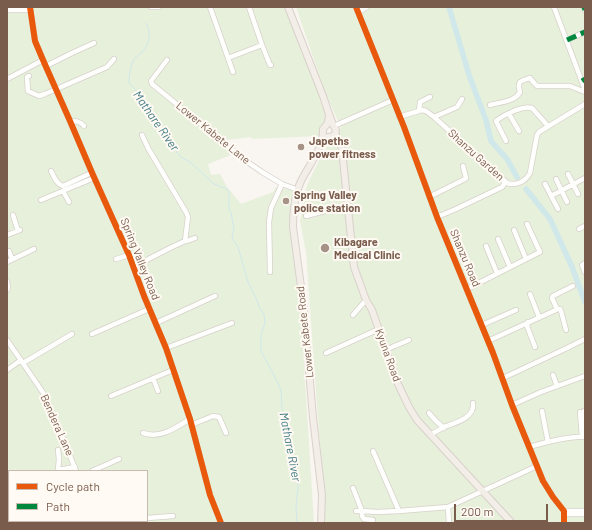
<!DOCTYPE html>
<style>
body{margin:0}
#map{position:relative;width:592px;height:530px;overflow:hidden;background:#f9f5f0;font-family:Barlow,sans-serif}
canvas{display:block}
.frame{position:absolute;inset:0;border:8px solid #7a5c4d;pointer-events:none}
.legend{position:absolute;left:8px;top:470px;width:140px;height:52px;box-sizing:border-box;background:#fffaf3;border:1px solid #cabbb1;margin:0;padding:5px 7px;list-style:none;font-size:12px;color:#7a5c4d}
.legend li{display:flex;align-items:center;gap:8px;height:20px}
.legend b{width:20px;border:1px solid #cabbb1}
.scale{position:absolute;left:454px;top:504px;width:94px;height:18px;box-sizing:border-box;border:2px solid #7a5c4d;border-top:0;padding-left:5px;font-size:12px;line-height:14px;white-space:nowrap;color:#7a5c4d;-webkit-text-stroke:3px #fffaf3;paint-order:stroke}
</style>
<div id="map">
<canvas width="592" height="530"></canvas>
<div class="frame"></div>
<ul class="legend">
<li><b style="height:5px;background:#e8590c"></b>Cycle path</li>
<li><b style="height:5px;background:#00873e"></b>Path</li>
</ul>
<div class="scale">200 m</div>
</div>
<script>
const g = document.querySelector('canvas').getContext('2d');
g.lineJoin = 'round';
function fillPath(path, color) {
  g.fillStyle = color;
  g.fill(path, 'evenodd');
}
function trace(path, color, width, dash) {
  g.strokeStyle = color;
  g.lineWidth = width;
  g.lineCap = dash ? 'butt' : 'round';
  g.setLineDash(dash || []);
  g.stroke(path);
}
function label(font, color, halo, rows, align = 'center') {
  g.font = font + ' Barlow,sans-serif';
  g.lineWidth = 4;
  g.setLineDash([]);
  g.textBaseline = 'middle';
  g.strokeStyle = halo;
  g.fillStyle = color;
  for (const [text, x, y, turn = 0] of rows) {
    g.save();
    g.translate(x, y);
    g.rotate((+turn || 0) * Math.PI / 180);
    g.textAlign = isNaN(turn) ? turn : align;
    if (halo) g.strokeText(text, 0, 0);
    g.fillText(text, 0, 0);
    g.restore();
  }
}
fillPath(new Path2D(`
 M7,7H288L329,110L319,136L252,139L251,137L226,140L231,155L208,164L211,175L220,174L227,187L241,204L273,192L276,187L296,191L291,207L303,348L314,523H7ZM9,471H147V521H9Z
 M296,7H585V523H324L323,475L319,434L306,252L300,221L307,185L322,154L341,128L325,92Z`), '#e7f0db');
trace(new Path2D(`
 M146,23C151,34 151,42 142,52C139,55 135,57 133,61C130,68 129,76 129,83L134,88L146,105L154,122L164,132L171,145L181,157L190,162L214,184L227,189L229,192V210L231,212L234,230L233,232L232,235L233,240L238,247L248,282L256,298L260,309L264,314L265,323L261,335V351L279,385L281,392L282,408L287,432L286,437L289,443L296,474L298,488L296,506L297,523`), '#d0e8ea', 1);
trace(new Path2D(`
 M449,7L469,75L486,120L491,141L507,159L517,177
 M526,189L550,219L572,267L585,302`), '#d0e8ea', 5.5);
const minor = new Path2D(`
 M30,7L35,41L43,60L70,121L93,175L129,255L144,296L166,348L190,419L210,495L221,523
 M151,7H159
 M210,7L233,72
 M249,7L262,45L270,65H271
 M356,7L404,127L437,217L493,353L512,405L543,481L553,497L564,511V523
 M554,7L585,90
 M584,7L585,10
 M7,10H30
 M358,12L367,7
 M567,40L585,32
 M228,58L262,45
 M167,60L151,81L152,84L246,161L262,172L282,184L298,190
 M46,66L72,53L94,43
 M29,76L27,77L28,91L39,96L45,94L107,67L114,59
 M7,79L43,60
 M490,105C500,102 515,102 520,92C517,81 520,81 530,78L535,84L537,86H570L585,92
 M419,111L420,102L430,97
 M509,114L519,131
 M399,117L422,110L426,111L434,117L507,183C516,186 525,182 530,173L537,135L539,132L585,104
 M434,117L457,107L462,99
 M70,121C76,121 80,121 84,126
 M334,126L393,100
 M506,141L496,121L497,120C504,115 523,105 532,108L548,126
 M51,171C54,176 56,184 63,186L91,173
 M568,174L578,194
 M556,179L567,202
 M545,184L558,209
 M63,191L69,202
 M551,196L585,178
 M429,197L465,179L466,178L463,166
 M41,200L94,178
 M13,215L18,231
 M306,216L348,205
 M437,217L456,209L502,187L504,184V180
 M579,229L585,226
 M514,230L526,259
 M7,235L20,230
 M498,239L510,267
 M185,241H187L195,238
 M486,246L497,273
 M9,251L12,259
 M116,259L129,255
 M7,262L34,249
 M585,263L582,265L585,272
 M133,267L170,248L185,241L188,217L186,212L148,148L142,135
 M270,272L269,222L271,208L282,184
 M467,289L540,252L527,224
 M7,290L8,288L7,281
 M530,294L539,317
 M557,309L552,298L553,296L573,286
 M353,315L366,300
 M528,322L527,326L535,347
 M156,323L215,296
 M482,325L516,310
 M92,334L149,309
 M7,340L44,394L59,428L76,471
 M488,341L558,309H560L561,311L566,330
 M166,348L232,323
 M385,350L409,340
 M326,353L379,329
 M23,363L72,334
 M7,370L21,360
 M553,375L557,386
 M153,378L158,391
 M503,378L567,348L585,339
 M111,396L173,370
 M512,405L541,392L585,376
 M542,411L548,442
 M584,411L585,434
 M580,412L582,436
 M429,413L436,421L444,428
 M191,425L213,416L219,417L226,433
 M143,433C161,439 175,428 190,419
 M430,435C435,432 439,430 444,427C455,423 475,418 473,403
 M529,447C543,443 571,435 585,437
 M58,450L59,459L58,470L75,467
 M373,451L399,511L448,507L537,466
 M92,471L119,459
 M353,488L362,511V516L364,519L373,520
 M448,507L449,523
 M356,511H362L377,512L399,511
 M564,511H585
 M564,514H585
 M147,518L173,516
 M41,521V523
 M94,521L95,523
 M127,523L132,521`);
const major = new Path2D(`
 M288,7L323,96L329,114L332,122L333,125L336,130C336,134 333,137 328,137L325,142L322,145
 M335,134L340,142L342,150L354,267L366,300L372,310L397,382L409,407L417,420L512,523
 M321,523L322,495L313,418L304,309L293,227C293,211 294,196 301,181C309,165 324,147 323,129L328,123L329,114`);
trace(minor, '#d7d1cb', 6);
trace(major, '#dad1cc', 8);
trace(minor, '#fefefd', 4.5);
trace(major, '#f3eee8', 6);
trace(new Path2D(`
 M584,7L585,10
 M567,40L585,32
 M582,81L585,79`), '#00873e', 5, [10, 5]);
trace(new Path2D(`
 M30,7L35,41L43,60L70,121L93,175L129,255L144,296L166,348L190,419L210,495L221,523
 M356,7L404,127L437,217L493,353L512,405L543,481L553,497L564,511V523`), '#e8590c', 6);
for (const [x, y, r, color] of [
 [301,147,4,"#a69286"],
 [286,201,4,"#a69286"],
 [325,248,5,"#a69286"]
]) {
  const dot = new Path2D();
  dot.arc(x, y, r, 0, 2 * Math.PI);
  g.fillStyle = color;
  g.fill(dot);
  trace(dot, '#fffaf3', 1.5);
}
label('11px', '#7a5c4d', '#fffaf3', [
 ["Lower Kabete Lane",213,133,39],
 ["Shanzu Garden",476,155,42],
 ["Shanzu Road",465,258,67],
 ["Spring Valley Road",140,259,68],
 ["Lower Kabete Road",305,332,-96],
 ["Kyuna Road",388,355,70],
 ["Bendera Lane",57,425,66]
]);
label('bold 11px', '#7a5c4d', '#fffaf3', [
 ["Japeths",309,141],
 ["power fitness",309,154],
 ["Spring Valley",294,195],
 ["police station",294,208],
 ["Kibagare",334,242],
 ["Medical Clinic",334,255]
], 'left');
label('italic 12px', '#437c86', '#fffaf3', [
 ["Mathare River",156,121,55],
 ["Mathare River",290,447,79]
]);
</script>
